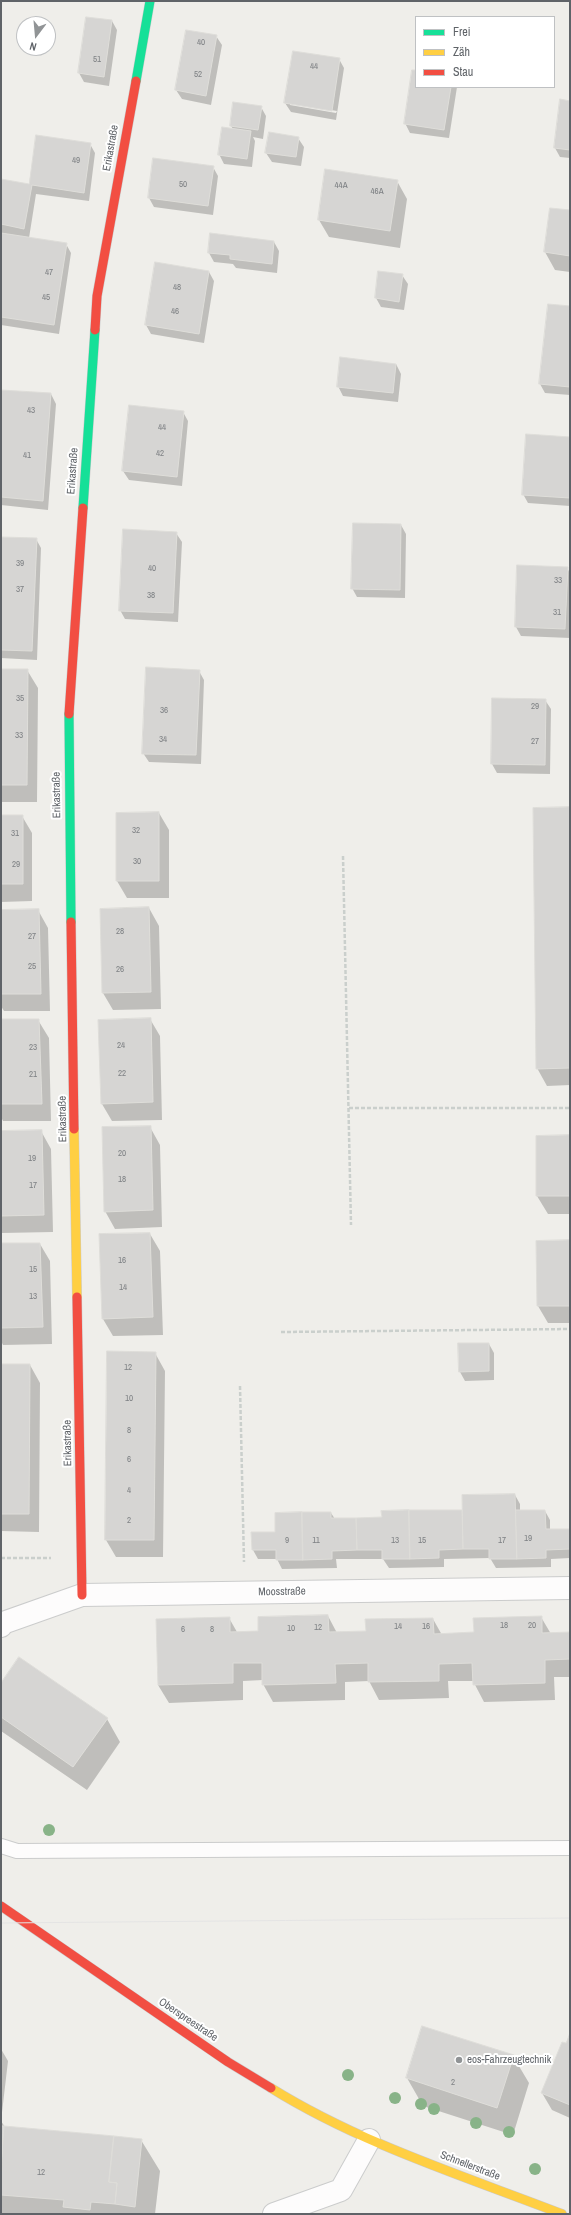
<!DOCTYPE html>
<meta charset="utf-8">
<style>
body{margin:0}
#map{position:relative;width:571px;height:2215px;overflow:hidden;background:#efeeea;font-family:"Archivo Narrow",sans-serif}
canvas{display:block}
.frame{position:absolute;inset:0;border:2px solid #5f6368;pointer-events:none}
.legend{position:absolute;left:415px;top:16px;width:140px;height:72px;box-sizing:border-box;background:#fff;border:1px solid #bfc1c3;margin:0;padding:5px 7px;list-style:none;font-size:12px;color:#5f6368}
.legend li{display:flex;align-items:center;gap:8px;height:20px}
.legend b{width:20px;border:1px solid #bfc1c3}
.north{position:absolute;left:16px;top:16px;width:40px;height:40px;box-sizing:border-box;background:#fff;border:1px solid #bfc1c3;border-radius:50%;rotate:196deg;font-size:11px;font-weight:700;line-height:16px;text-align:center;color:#5f6368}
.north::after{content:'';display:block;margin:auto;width:14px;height:18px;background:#919496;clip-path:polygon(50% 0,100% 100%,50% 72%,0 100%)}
</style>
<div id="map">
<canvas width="571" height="2215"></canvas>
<div class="frame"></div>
<ul class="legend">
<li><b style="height:5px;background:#16e098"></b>Frei</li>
<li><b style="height:5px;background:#ffcf43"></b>Zäh</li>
<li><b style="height:5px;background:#f24e42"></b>Stau</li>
</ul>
<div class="north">N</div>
</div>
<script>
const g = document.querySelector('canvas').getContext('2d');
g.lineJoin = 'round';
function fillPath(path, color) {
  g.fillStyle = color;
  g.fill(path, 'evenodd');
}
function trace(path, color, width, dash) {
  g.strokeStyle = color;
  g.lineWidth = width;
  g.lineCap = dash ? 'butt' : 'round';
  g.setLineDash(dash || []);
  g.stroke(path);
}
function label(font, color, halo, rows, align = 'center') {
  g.font = font + ' "Archivo Narrow",sans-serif';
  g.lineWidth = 4;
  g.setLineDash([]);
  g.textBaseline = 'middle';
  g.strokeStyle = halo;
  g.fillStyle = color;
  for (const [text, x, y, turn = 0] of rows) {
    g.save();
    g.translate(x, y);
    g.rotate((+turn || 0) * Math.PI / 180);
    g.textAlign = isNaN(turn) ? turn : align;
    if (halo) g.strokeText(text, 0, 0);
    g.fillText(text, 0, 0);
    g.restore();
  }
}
fillPath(new Path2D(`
 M112,21L117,30L109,86L84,82L79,73Z
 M216,36L222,45L211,105L182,99L176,90Z
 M293,52L339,59L344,68L336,120L291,112L285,103ZM290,103L337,111L336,113L290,105Z
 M416,71V87H457L449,138L410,133L405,123Z
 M570,102V158L560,157L555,148Z
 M261,107L266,116L263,139L253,137L255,141L252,167L224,164L219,154L233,129L231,126Z
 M298,138L304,147L301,166L272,162L266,153Z
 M90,144L95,153L89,201L36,194L29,238L66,244L71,253L59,334L1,325V180L30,185Z
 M213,167L218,176L213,215L154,207L149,198Z
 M397,181L407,199L400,248L329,237L319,220Z
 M550,209L570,211V272L555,270L545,252Z
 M274,242L279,251L277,273L236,268L233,264L214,262L209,253Z
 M156,264L209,272L214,281L204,343L151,334L146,325Z
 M402,275L408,284L404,310L381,307L376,298Z
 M570,307V395L545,393L540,384Z
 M396,364L401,374L398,402L343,396L338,386Z
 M1,391L51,394L56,404L48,510L1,505Z
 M183,412L188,421L182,486L129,480L123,471Z
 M570,438V506L528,503L523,494Z
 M401,525L406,534L405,598L357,597L352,588Z
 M176,533L182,542L178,622L125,619L120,610Z
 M1,538L36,539L41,548L37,660L1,658Z
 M567,568L570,573V638L521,636L516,627Z
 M1,670H27L38,688L37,802H1Z
 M199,671L204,680L201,764L149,762L143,753Z
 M545,700L551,709L550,774L497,773L492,764Z
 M570,808V1085L547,1086L537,1068Z
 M159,813L169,830V898H127L117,881Z
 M1,816H22L32,833V901L1,902Z
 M149,908L159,926L161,1009L113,1010L103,993Z
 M38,910L48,928L50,1011H4L1,1006V911Z
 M150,1019L160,1036L162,1120L112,1121L102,1104Z
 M1,1020H38L49,1038L51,1121H3L1,1117Z
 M150,1127L160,1145L162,1227L115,1229L105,1211Z
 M41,1131L51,1149L53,1232L2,1233L1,1132Z
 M570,1136V1214H548L537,1196V1137Z
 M150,1234L160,1251L163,1335L113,1336L103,1319Z
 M570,1241V1323H548L538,1306Z
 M1,1244H40L50,1261L52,1344L3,1345L1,1341Z
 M489,1344L494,1353V1380L465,1381L460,1372Z
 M155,1353L165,1371L163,1557H116L106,1540Z
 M1,1365H30L40,1383L39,1532L1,1531Z
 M515,1495L520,1504V1511H545L550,1520V1530H570V1558L551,1559V1567L496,1568L490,1558L444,1559V1567L389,1568L383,1559H336L337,1568L282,1569L277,1559H258L253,1550L252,1533H276L331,1513L335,1519L383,1518L382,1512L463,1511Z
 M328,1616L337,1633L367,1632L433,1619L442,1635L475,1633L541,1617L551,1634L570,1633V1677H554L555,1700L484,1702L473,1681H448L449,1698L379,1700L369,1681L345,1682V1700L273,1702L263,1684V1680L243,1681V1700L169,1703L158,1685L157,1620L229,1618L237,1632L259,1631Z
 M1,1684L107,1719L120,1742L87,1790L1,1731Z
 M570,2036V2118L552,2110L542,2093Z
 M1,2049L8,2061L1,2121L5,2127L141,2140L160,2171L155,2214H1Z
 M513,2056L529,2083L513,2135L423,2106L407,2078Z`), '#0003');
const building = new Path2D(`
 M86,17L112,20L104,77L78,73Z
 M186,30L217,35L206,96L175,90Z
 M293,51L340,58L332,111L284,103Z
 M412,70H416V87H451L444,130L404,124Z
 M560,99L570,101V150L554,148Z
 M233,102L262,106L258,130L230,126Z
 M222,127L251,131L247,159L218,155Z
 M269,132L299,137L296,157L265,153Z
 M36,135L91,143L84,193L32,185L24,229L1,224V179L29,184Z
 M153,158L214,166L208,206L148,198Z
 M325,169L398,180L390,231L318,220Z
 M550,208L570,210V256L544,252Z
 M1,233L67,243L54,325L1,317Z
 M210,233L274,241L272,264L230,259V255L208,253Z
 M155,262L209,271L199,334L145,325Z
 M378,271L403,274L399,302L375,298Z
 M548,304L570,306V387L539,384Z
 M340,357L396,364L393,393L337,387Z
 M1,390L51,393L43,501L1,497Z
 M129,405L184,411L177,477L122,471Z
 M526,434L570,437V498L522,495Z
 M353,523L401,524L400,590L351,589Z
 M123,529L177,532L173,613L119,611Z
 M1,537L37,538L32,651L1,650Z
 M517,565L568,567L565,629L515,627Z
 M146,667L200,670L196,755L142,754Z
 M1,669H28L27,785H1Z
 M492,698L546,699L545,765L491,764Z
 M570,807V1068L536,1069L533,808Z
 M159,812V881H116V813Z
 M1,815H23V884H1Z
 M149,907L151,992L102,993L100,909Z
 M39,909L41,994H1V910Z
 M151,1018L153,1102L101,1104L98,1020Z
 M1,1019H39L42,1104H1Z
 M151,1126L153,1210L104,1212L102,1127Z
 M42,1130L44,1215L1,1216V1131Z
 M570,1135V1196H536V1136Z
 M150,1233L153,1317L102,1319L99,1234Z
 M570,1240V1306H537L536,1241Z
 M1,1243H40L43,1327L1,1328Z
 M458,1343H489V1371L459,1372Z
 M107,1351L156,1352L154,1540H105Z
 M1,1364H30L29,1514H1Z
 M515,1494L517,1559H489V1549H463L462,1495Z
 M409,1510L410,1559H382V1550H357L356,1518L382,1517L381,1511Z
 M409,1510H462L463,1549L439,1550V1558L410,1559Z
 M516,1510H545L546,1529H570V1549L546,1550V1558L517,1559Z
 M302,1512L303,1560H276V1550H252L251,1532H275V1513Z
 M302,1512H331V1518H356L357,1550L332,1551V1559L303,1560Z
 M328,1615L329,1632L366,1631L365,1619L433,1618L434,1634L474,1632L473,1618L542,1616V1633L570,1632V1659L545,1660V1683L473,1685L472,1663L439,1664V1681L368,1682V1663L335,1664L336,1683L262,1685V1663H233V1683L158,1685L156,1619L230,1617V1632L258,1631V1617Z
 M19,1657L108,1718L73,1767L1,1717V1683Z
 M422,2026L514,2055L497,2108L406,2078Z
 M570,2033V2105L541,2093L562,2042L566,2043Z
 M1,2126H4L1,2166Z
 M4,2126L114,2136L109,2182L117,2183L115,2204L91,2202L90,2210L63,2207L64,2200L1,2195Z
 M114,2136L142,2139L135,2207L115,2204L117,2183L109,2182Z`);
fillPath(building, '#d6d5d3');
trace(building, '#deddd9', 1);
const lane = new Path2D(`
 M1,1846L17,1851L570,1848`);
const street = new Path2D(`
 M1,1626L3,1623L82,1595L570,1588
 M274,2214L341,2190L369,2140`);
const fast = new Path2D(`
 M136,81L150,1
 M83,508L95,330
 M69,714L71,922`);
const slow = new Path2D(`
 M74,1129L77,1297
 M271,2088C361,2144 464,2176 562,2214`);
const jam = new Path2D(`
 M95,330L97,296L136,81
 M69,714L83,508
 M71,922L74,1129
 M77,1297L82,1595
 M1,1906L228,2062L271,2088`);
trace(lane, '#cbcccc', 16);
trace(street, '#cbcccc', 24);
trace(fast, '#cacacb', 10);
trace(slow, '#cacacb', 10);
trace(jam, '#cacacb', 10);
trace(new Path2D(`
 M343,856L351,1225
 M349,1108H570
 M281,1332L570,1329
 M240,1386L244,1562
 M1,1558H51`), '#cacfcc', 2.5, [4, 2]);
trace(lane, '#fdfcfc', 14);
trace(street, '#fdfcfc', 22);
trace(fast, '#16e098', 9);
trace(slow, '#ffcf43', 9);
trace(jam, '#f24e42', 9);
trace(new Path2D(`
 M1,1923L570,1918`), '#e4e4e4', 1);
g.fillStyle = '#88b388';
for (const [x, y] of [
 [49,1830],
 [348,2075],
 [395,2098],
 [421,2104],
 [434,2109],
 [476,2123],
 [509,2132],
 [535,2169]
]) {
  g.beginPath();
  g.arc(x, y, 6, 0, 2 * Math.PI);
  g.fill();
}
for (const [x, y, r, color] of [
 [459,2060,4,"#919496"]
]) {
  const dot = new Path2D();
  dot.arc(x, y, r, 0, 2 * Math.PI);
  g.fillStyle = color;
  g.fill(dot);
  trace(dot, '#fff', 1.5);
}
label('9px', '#7e8184', null, [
 ["40",201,43],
 ["51",97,60],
 ["44",314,67],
 ["52",198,75],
 ["49",76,161],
 ["50",183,185],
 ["44A",341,186],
 ["46A",377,192],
 ["47",49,273],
 ["48",177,288],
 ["45",46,298],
 ["46",175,312],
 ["43",31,411],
 ["44",162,428],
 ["42",160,454],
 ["41",27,456],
 ["39",20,564],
 ["40",152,569],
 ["33",558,581],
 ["37",20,590],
 ["38",151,596],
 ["31",557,613],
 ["35",20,699],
 ["29",535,707],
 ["36",164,711],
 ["33",19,736],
 ["34",163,740],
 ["27",535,742],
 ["32",136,831],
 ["31",15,834],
 ["30",137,862],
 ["29",16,865],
 ["28",120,932],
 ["27",32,937],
 ["25",32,967],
 ["26",120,970],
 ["24",121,1046],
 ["23",33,1048],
 ["22",122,1074],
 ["21",33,1075],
 ["20",122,1154],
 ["19",32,1159],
 ["18",122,1180],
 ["17",33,1186],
 ["16",122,1261],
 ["15",33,1270],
 ["14",123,1288],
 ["13",33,1297],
 ["12",128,1368],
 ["10",129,1399],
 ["8",129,1431],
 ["6",129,1460],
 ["4",129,1491],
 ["2",129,1521],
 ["19",528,1539],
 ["9",287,1541],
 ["11",316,1541],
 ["13",395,1541],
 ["15",422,1541],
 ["17",502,1541],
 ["18",504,1626],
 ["20",532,1626],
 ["14",398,1627],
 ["16",426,1627],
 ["12",318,1628],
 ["10",291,1629],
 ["6",183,1630],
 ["8",212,1630],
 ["2",453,2083],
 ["12",41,2173]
]);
label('11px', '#5f6368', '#fff', [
 ["Erikastraße",111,148,-80],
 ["Erikastraße",73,471,-86],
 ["Erikastraße",57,795,-91],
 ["Erikastraße",63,1119,-91],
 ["Erikastraße",68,1443,-91],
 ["Moosstraße",282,1592,-1],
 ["Oberspreestraße",188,2020,34],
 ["Schnellerstraße",470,2166,21]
]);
label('11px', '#5f6368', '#fff', [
 ["eos-Fahrzeugtechnik",467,2060]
], 'left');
</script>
